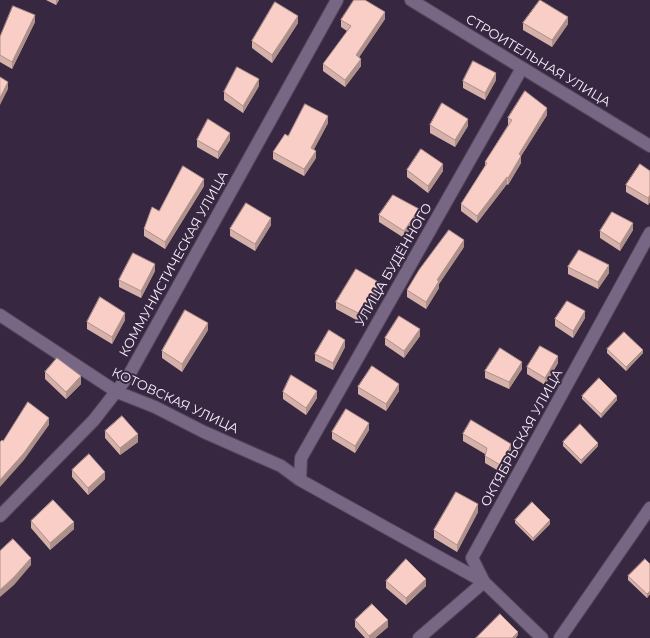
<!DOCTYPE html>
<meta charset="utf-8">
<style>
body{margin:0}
canvas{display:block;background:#372741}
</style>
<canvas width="650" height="638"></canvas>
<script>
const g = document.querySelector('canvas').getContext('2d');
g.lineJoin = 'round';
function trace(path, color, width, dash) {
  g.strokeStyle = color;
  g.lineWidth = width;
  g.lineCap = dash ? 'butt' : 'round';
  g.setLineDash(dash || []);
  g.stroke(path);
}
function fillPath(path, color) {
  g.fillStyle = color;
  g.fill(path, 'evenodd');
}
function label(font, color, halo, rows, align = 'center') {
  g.font = font + ' Montserrat,sans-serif';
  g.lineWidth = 4;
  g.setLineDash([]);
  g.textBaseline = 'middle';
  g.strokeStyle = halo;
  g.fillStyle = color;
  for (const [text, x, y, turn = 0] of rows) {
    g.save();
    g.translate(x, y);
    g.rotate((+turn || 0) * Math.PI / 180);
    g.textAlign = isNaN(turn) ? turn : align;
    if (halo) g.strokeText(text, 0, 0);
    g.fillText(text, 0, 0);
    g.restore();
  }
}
const minor = new Path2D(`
 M0,315L117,392L155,407L204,432L281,466L300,480L484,582L542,638
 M300,480L301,458L522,68
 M419,638L484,582L472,558L650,233
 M560,638L650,508`);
const tertiary = new Path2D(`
 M0,516L94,420L129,375L337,0`);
const secondary = new Path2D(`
 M411,0L650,146`);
trace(minor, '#52465a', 14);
trace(tertiary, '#52465a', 14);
trace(secondary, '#52465a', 14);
trace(minor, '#786784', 12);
trace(tertiary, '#786784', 12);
trace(secondary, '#786784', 12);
fillPath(new Path2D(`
 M46,0H59L56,5Z
 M385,19L359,57L361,66L345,87L323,71V64L347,31L341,27V20Z
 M35,22L12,69L0,62V37Z
 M298,23L272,63L252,48V41Z
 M523,23L568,24L552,47L523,30Z
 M496,80L485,100L463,88V81Z
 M259,86L243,113L224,100V92Z
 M547,115L521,156V163L508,185L507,184L477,223L461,211V204L485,166V162L508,125V118Z
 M328,123L314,149L316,158L304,176L273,159V152L288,136Z
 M430,125L468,126L455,147L430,133Z
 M197,140H230L218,159L197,147Z
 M407,170L443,171L428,193L407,177Z
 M650,171V202L648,205L626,192V185Z
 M204,186L165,249L144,236V229L159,211Z
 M379,215L419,216L404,238L379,222Z
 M271,225L255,251L230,236V229Z
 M633,230L620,251L600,238V231Z
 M464,247L439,284V288L426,309L407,297V290Z
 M568,267L609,273L598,289L568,274Z
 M155,271L141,298L119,287V280Z
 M380,290L360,322L336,309V302Z
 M585,318L573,338L555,326V319Z
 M125,320L112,344L87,329V322Z
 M208,330L182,372L162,358V351Z
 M420,336L404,358L385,345V338Z
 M345,347L333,370L315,361V354Z
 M607,349L643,353L626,371L607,353Z
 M558,363L545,385L527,374V367Z
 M522,369L509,389L485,378V371Z
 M45,372L81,384L66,399L45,379Z
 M358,387L399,391L386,411L358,394Z
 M283,392L317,398L306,415L283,399Z
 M582,396L617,400L601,418L582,399Z
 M369,430L355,453L332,439V432Z
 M105,431L138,442L120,455L105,438Z
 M463,434L511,451L502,473L485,463V454L463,441Z
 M563,442L598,446L581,464L563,446Z
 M72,470L105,479L88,495L72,477Z
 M478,512L457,552L434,538V530Z
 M515,520L550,524L533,541L515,523Z
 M31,521L74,529L50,550L31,528Z
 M650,564V594L647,598L628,580V576Z
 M386,581L426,586L406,605L386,588Z
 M355,620L388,627L375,638H365L355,627Z`), '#d5b1aa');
fillPath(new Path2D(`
 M56,0H59L56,5Z
 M385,12V19L356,62V55Z
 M35,15V22L12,69V62Z
 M298,16V23L272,63V55Z
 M568,17V24L552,47V40Z
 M361,59V66L345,87V80Z
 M496,73V80L485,100V93Z
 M259,79V86L243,113V106Z
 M8,82V89L0,105V98Z
 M547,108V115L521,156V163L508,185V178L519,154Z
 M328,116V123L311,155V148Z
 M468,119V126L455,147V140Z
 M230,133V140L218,159V152Z
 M316,151V158L304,176V169Z
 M443,164V171L428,193V186Z
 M507,177V184L477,223V216Z
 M204,179V186L165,249V242Z
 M650,195V202L648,205V198Z
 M419,209V216L404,238V231Z
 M271,218V225L255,251V244Z
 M633,223V230L620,251V244Z
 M464,240V247L439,284V288L426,309V302L437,280Z
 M155,264V271L141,298V291Z
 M609,265V273L598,289V282Z
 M380,283V290L360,322V314Z
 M585,311V318L573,338V331Z
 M125,313V320L112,344V337Z
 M208,323V330L182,372V364Z
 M420,329V336L404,358V351Z
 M345,340V347L333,370V363Z
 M643,350V353L626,371V367Z
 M558,356V363L545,385V378Z
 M522,362V369L509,389V382Z
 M81,376V384L66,399V392Z
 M399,384V391L386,411V404Z
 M317,391V398L306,415V408Z
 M617,396V400L601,418V414Z
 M49,418V425L24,460L0,487V480Z
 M369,423V430L355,453V446Z
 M138,434V442L120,455V448Z
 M598,443V446L581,464V460Z
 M511,444V451L502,473V466Z
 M105,472V479L88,495V488Z
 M478,504V512L457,552V545Z
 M550,520V524L533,541V538Z
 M74,522V529L50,550V543Z
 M31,558V565L14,585L0,597V590Z
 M426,579V586L406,605V598Z
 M650,591V594L647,598V594Z
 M388,620V627L375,638H369V636Z
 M518,632V635L516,638H512Z`), '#ae908b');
const building = new Path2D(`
 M354,0H365L385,12L356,55L361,59L345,80L323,64L351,26L341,20Z
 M540,0L568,17L552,40L523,23Z
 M275,2L298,16L272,55L252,41Z
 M13,6L35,15L12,62L0,55V37Z
 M473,61L496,73L485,93L463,81Z
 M237,67L259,79L243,106L224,92Z
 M0,77L8,82L0,98Z
 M525,91L547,108L519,154L521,156L508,178L507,177L477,216L461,204L487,163L485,162L512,120L508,118Z
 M442,103L468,119L455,140L430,125Z
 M305,104L328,116L311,148L316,151L304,169L273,152L285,134L288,136Z
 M208,119L230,133L218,152L197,140Z
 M421,149L443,164L428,186L407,170Z
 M640,164L650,171V195L648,198L626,185Z
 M183,166L204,179L165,242L144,229L152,207L159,211Z
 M393,195L419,209L404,231L379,215Z
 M246,203L271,218L255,244L230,229Z
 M612,212L633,223L620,244L600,231Z
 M449,230L464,240L437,280L439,281L426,302L407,290L419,270Z
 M579,250L609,265L598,282L568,267Z
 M133,253L155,264L141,291L119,280Z
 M356,269L380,283L360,314L336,302Z
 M100,297L125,313L112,337L87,322Z
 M567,301L585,311L573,331L555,319Z
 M185,310L208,323L182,364L162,351Z
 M399,316L420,329L404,351L385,338Z
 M329,330L345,340L333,363L315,354Z
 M624,332L643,350L626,367L607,349Z
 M540,346L558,356L545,378L527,367Z
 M500,348L522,362L509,382L485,371Z
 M57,358L81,376L66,392L45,372Z
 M372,366L399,384L386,404L358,387Z
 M291,375L317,391L306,408L283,392Z
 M599,378L617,396L601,414L582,396Z
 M28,402L49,418L24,453L0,480V442L2,440L3,441Z
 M346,409L369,423L355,446L332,432Z
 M122,416L138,434L120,448L105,431Z
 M471,420L511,444L502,466L485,456L487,448L463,434Z
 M580,424L598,443L581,460L563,442Z
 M89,454L105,472L88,488L72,470Z
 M456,492L478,504L457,545L434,530Z
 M53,500L74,522L50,543L31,521Z
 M532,502L550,520L533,538L515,520Z
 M13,539L31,558L14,577L0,590V551Z
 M406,559L426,579L406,598L386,581Z
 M645,559L650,564V591L647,594L628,576Z
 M372,604L388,620L369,636L355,620Z
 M500,614L518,632L512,638H476Z`);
fillPath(building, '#f8cec6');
trace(building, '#ae908b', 1);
label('13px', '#f8f0fd', '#372741', [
 ["СТРОИТЕЛЬНАЯ УЛИЦА",538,61,31],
 ["КОММУНИСТИЧЕСКАЯ УЛИЦА",174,264,-61],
 ["УЛИЦА БУДЁННОГО",394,265,-60],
 ["КОТОВСКАЯ УЛИЦА",175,401,25],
 ["ОКТЯБРЬСКАЯ УЛИЦА",522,438,-61]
]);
</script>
